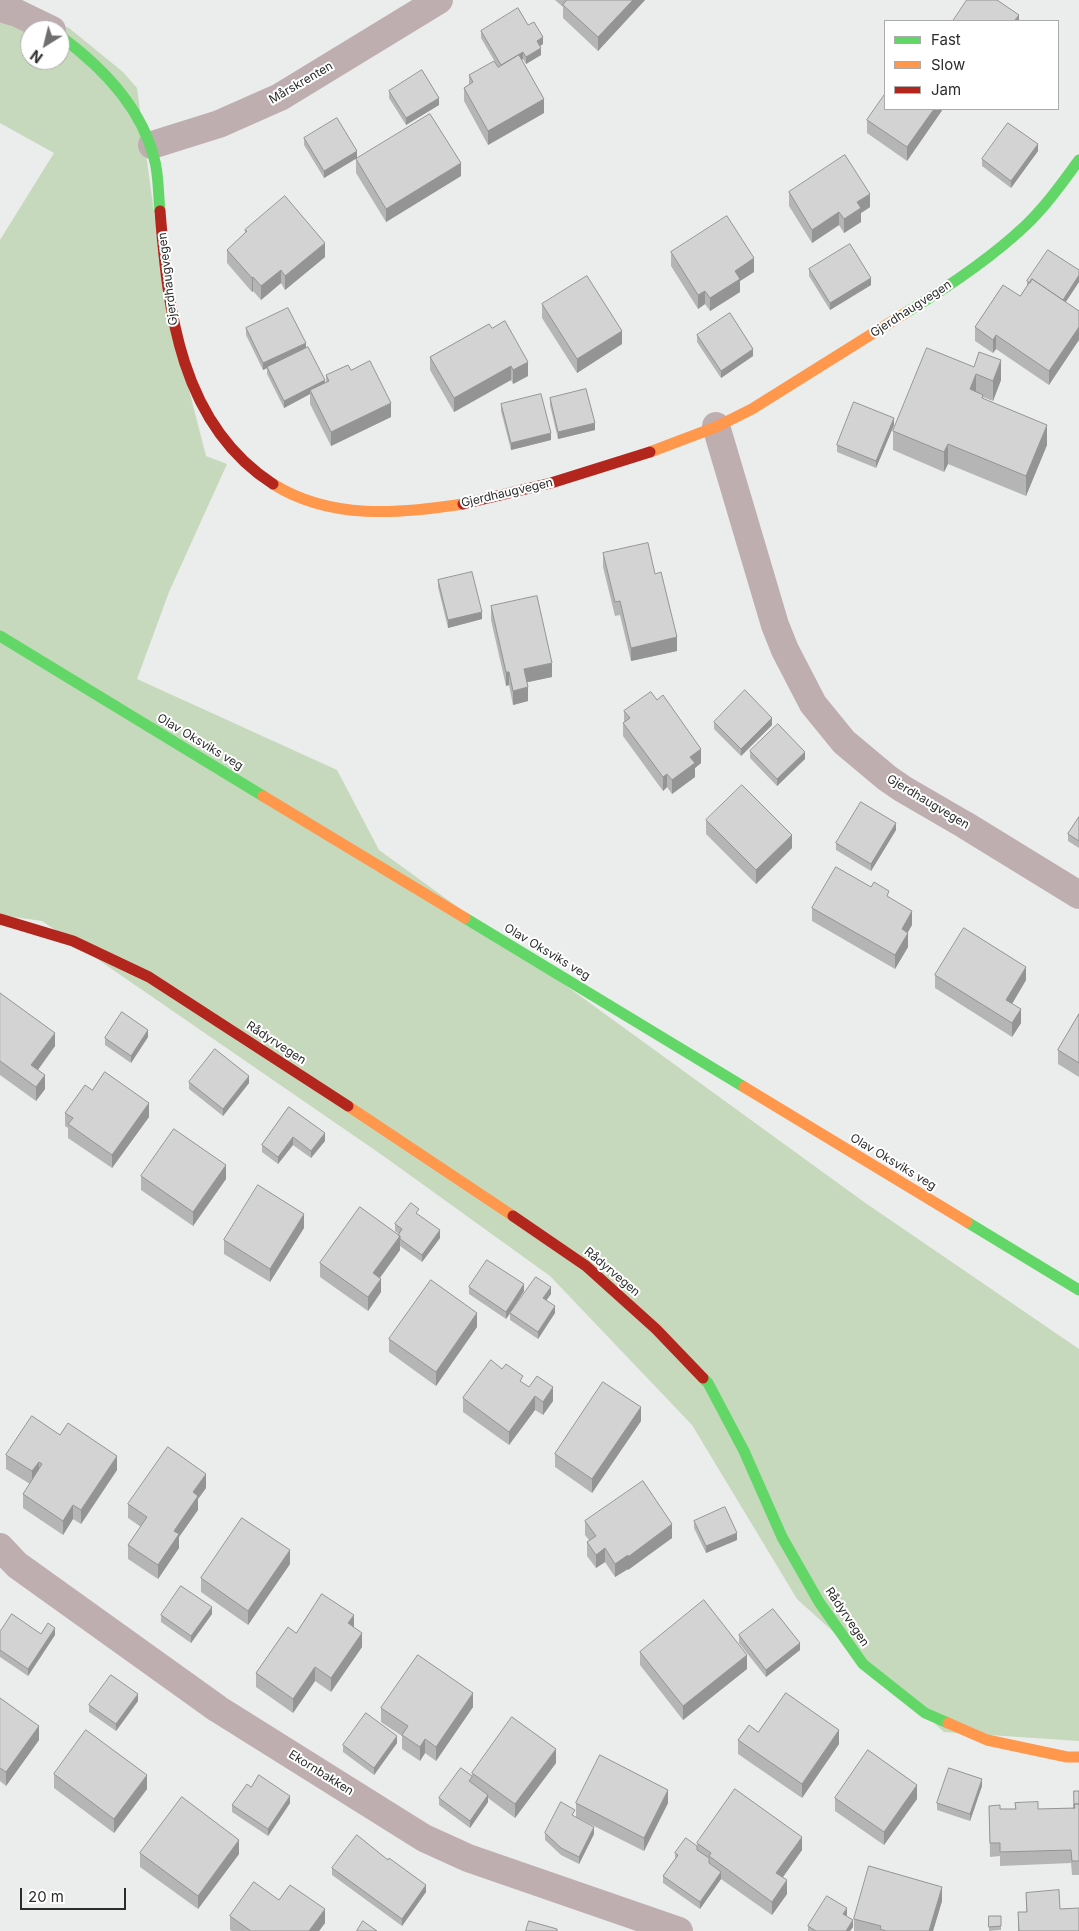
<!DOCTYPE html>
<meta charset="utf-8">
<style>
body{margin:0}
#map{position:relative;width:1079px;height:1931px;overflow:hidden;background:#ebecec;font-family:Inter,sans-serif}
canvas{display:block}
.legend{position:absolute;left:884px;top:20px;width:175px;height:90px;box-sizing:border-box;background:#fff;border:1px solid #ababab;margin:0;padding:6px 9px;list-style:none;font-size:15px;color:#2c2c2d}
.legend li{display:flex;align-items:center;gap:10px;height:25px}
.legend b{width:25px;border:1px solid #ababab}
.north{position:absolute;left:20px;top:20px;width:50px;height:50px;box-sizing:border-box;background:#fff;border:1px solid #ababab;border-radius:50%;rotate:216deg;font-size:14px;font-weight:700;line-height:20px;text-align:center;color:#2c2c2d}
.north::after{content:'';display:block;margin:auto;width:18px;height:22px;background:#6f6f70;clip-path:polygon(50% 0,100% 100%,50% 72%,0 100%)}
.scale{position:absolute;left:20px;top:1888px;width:106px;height:22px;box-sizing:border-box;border:2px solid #2c2c2d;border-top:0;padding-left:6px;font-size:15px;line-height:18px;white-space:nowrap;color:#2c2c2d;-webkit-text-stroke:4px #fff;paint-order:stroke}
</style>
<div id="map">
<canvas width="1079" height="1931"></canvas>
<ul class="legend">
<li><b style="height:6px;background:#63d668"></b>Fast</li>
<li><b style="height:6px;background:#ff974d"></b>Slow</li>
<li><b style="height:6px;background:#b3261e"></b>Jam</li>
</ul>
<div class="north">N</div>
<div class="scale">20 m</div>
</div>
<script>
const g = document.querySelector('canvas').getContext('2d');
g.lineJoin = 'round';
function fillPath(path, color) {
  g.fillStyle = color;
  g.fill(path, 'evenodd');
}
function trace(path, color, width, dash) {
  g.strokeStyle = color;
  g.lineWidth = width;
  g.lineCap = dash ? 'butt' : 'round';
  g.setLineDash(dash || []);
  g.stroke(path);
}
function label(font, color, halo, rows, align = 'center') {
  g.font = font + ' Inter,sans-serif';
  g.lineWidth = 4;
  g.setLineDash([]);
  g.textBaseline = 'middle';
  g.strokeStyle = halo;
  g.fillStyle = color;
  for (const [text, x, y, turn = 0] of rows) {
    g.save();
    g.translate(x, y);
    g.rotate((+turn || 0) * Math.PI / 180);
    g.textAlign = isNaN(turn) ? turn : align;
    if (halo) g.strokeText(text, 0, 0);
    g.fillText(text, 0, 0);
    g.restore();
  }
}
fillPath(new Path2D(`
 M0,5L69,28L123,72L137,88L166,300L206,456L227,464L169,592L137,679L337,770L379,850L864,1202L1079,1349V1741L944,1732L797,1599L692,1425L550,1276L382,1155L42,921L0,915V240L54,153L0,123ZM30,30H60V60H30Z`), '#c6d9bc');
trace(new Path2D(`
 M0,8L17,13L52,30
 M152,145L219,124L280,97L439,0
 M716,426L775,625L785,650L813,704L844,742L887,778L903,789L965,825L1079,895
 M0,1547L17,1565L218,1709L424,1838L468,1858L679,1931`), '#beaeb0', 28);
trace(new Path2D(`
 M60,36C101,66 141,107 154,158C159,174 158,194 160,211
 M907,312C948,287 990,259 1025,226C1046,206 1062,183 1079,160
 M0,636L263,796
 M465,918L744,1087
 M967,1222L1079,1290
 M703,1378L708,1383L744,1451L782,1537L819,1602L863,1664L925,1713L948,1723`), '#63d668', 11);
trace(new Path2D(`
 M650,452L716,427L752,409L907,312
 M273,484C330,520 399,514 463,504
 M263,796L465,918
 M744,1087L967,1222
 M348,1106L513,1216
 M948,1723L987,1740L1067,1757H1079`), '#ff974d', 11);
trace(new Path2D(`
 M160,211C168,311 180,424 273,484
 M463,504L551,483L650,452
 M0,919L73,941L149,977L348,1106
 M513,1216L586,1266L656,1329L703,1378`), '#b3261e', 11);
fillPath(new Path2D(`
 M555,0H645L598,51L563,18V7Z
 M528,25L543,44L540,46L541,55L526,64L523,59L521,60L544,113L488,145L464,101V88L469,84V75L498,67L481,38V31Z
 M389,91L439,105L406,125L389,98Z
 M943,109L907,161L867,133V120Z
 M304,138L357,158L324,178L304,145Z
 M1038,151L1011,188L982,166V159Z
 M356,159L461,176L386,222L356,173Z
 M789,192L870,207L861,213V222L844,233L839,225L812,243L789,206Z
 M245,230L325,257L285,290L281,283L261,300L253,291L252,292L227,263V250L245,233Z
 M671,252L754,272L740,281V292L710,311L705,304L698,309L671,266Z
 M809,269L871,285L830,310L809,276Z
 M1027,281L1066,302L1049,385L996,349L993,353L975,341V327L1020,296L1027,286Z
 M542,304L622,344L577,373L542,318Z
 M246,328L306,348L325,383L326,382V375L351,370L391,417L331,446L310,404V394L284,408L267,374V368L263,370L246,335Z
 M492,328L528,376L513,384L511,380L454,412L430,370V357Z
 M697,335L753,356L721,378L697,342Z
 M974,367L1001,380L993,401L983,397V399L1047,445L1026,496L948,464L944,472L893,450V431Z
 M550,398L595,430L558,439L550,405Z
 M501,404L551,440L511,450L501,411Z
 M894,425L876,468L837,452V445Z
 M603,553L655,574L677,651L631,661L620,615L615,616L603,567Z
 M438,580L482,619L448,628L438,587Z
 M491,606L552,677L527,682L528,701L513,705L509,685L506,686L491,620Z
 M624,711L701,763L695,768V777L672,794L667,787L663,791L623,736V723L624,722Z
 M714,722L772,725L741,756L714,729Z
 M750,751L805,759L777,786L750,758Z
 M1079,817V848L1068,841V834Z
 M706,820L792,848L756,884L706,834Z
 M896,830L871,871L836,850V843Z
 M889,897L912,925L908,932V947L895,969L812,921V908Z
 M935,975L1026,980L1012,1004L1021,1023L1012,1037L935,988Z
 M0,993L55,1046L38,1070L45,1089L36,1101L0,1075Z
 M1079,1014V1077L1058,1064V1050Z
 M148,1037L131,1063L105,1045V1038Z
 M189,1082L249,1083L223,1116L189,1089Z
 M92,1090L149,1117L112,1168L68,1138V1128L65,1126V1113Z
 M289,1107L325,1141L311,1158L293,1145L278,1164L262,1152V1145Z
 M141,1176L226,1179L193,1226L141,1190Z
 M419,1215L440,1238L422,1262L400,1246V1250L380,1278L381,1292L368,1311L320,1277V1263L398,1235L399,1234L395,1231V1224Z
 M304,1228L270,1282L224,1254V1240Z
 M469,1287L524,1291L514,1307L551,1294L546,1300L555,1313L538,1339L510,1320V1314L506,1319L469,1294Z
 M477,1327L436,1386L389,1352V1339Z
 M523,1383L529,1387L553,1401L543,1415L535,1410L509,1445L463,1412V1398Z
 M641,1421L592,1493L555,1467V1454Z
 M60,1435L117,1470L81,1524L73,1519L63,1535L23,1508V1494L30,1484L6,1469V1455Z
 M206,1488L198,1499V1510L179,1537V1548L158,1579L128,1559V1545L141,1527L128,1518V1504Z
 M585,1521L672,1538L628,1570V1569L615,1577L605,1562L596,1568L587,1556V1542L589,1540L585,1535Z
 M694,1521L737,1540L706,1553L694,1528Z
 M290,1564L248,1625L201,1592V1578Z
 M212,1614L191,1643L161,1622V1615Z
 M354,1627L362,1647L331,1692L315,1681L293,1713L256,1687V1673L296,1633Z
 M0,1632L41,1634L55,1635L28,1676L0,1657Z
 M739,1635L800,1650L766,1677L739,1643Z
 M640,1652L747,1669L683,1720L640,1665Z
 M0,1698L39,1740L6,1786L0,1781Z
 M138,1701L116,1731L89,1712V1705Z
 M473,1707L436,1761L425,1753L420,1761L402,1749V1736L381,1722V1708Z
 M758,1732L839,1744L802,1798L738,1754V1740Z
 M397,1743L374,1775L343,1752V1745Z
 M556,1763L515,1818L488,1798V1802L470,1828L439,1805V1798L472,1776V1773Z
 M54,1774L147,1789L114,1833L54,1788Z
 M982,1786L970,1821L937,1810V1803Z
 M1079,1791V1875H1072L1071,1863L1000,1866V1856L990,1857L989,1806L1000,1809H1015V1803L1038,1809L1074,1808Z
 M835,1798L917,1799L884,1845L835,1811Z
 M290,1803L268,1836L232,1812V1805Z
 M576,1803H668L644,1851L576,1817Z
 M575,1817L594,1834L579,1864L561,1855L545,1840V1833Z
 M697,1843L802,1850L782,1878L787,1894L772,1915L721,1879L700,1909L663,1883V1876L675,1859V1853L697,1846Z
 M140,1853L239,1854L198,1909L140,1867Z
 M388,1860L426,1892L402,1926L332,1875V1868Z
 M1026,1893L1060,1909L1079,1931H1018V1912H1026Z
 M279,1900L325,1923L319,1931H232L230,1930V1916Z
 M942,1901L933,1931H854V1919Z
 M847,1915L846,1916L853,1927L850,1931H808V1926Z
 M989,1916H1001V1930L989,1931Z`), '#b5b5b5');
fillPath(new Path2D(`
 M633,0H645L598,51V37Z
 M1019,15V21H1014Z
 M543,37V44L537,48V41Z
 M541,48V55L526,64V57Z
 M523,52V59L501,72V65Z
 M439,98V105L406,125V118Z
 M544,99V113L488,145V131Z
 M934,109H943L907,161V147Z
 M1038,144V151L1011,188V181Z
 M357,151V158L324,178V171Z
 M461,163V176L386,222V209Z
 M870,194V207L861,213V222L844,233V219L857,202Z
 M839,212V225L812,243V230Z
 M325,243V257L285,290V276Z
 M754,258V272L740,281V292L710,311V298L735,271Z
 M281,270V283L261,300V286Z
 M1079,275V282L1060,311V304Z
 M253,277V291L252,292V278Z
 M871,278V285L830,310V303Z
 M705,291V304L698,309V295Z
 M1079,327V340L1049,385V371Z
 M622,331V344L577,373V359Z
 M996,335V349L993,353V340Z
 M306,343V350L263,370V363Z
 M753,349V356L721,378V371Z
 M1001,360V380L993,401V381Z
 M528,362V376L513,384V370Z
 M511,366V380L454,412V398Z
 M976,374V394L970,389Z
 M325,380V387L310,390V394L284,408V401Z
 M391,403V417L331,446V432Z
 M894,418V425L876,468V461Z
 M595,423V430L558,439V432Z
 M1047,425V445L1026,496V476Z
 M551,433V440L511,450V443Z
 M948,444V464L944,472V452Z
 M482,612V619L448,628V620Z
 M677,637V651L631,661V648Z
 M552,663V677L524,683V669Z
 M506,672H509V685L506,686Z
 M528,687V701L513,705V691Z
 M772,718V725L741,756V749Z
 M701,749V763L695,768V777L672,794V780L690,757Z
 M805,752V759L777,786V779Z
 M667,774V787L663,791V777Z
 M896,823V830L871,871V864Z
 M792,835V848L756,884V870Z
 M912,911V925L902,942V929Z
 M908,933V947L895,969V955Z
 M1026,967V980L1006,1014V1000Z
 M1021,1009V1023L1012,1037V1023Z
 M148,1030V1037L131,1063V1056Z
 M55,1033V1046L31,1079V1065Z
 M45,1075V1089L36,1101V1087Z
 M249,1076V1083L223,1116V1109Z
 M149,1103V1117L112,1168V1155Z
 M325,1133V1141L311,1158V1151Z
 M293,1137V1145L278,1164V1157Z
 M226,1165V1179L193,1226V1212Z
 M304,1214V1228L270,1282V1269Z
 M440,1230V1238L422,1262V1255Z
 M400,1236V1250L373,1287V1273Z
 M381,1279V1292L368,1311V1297Z
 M524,1284V1291L506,1319V1312Z
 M551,1287V1294L543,1305V1298Z
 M555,1306V1313L538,1339V1332Z
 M477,1313V1327L436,1386V1372Z
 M553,1387V1401L543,1415V1402Z
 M535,1396V1410L509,1445V1432Z
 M641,1407V1421L592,1493V1479Z
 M117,1456V1470L81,1524V1510Z
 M39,1462V1476L32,1485V1471Z
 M206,1474V1488L198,1499V1510L179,1537V1548L158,1579V1565L174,1531L193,1492Z
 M73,1505V1519L63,1535V1521Z
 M672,1524V1538L628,1570V1557Z
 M737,1533V1540L706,1553V1546Z
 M605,1548V1562L596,1568V1555Z
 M290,1550V1564L248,1625V1611Z
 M628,1555V1569L615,1577V1564Z
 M212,1607V1614L191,1643V1636Z
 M354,1615V1629L348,1623Z
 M55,1628V1635L28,1676V1669Z
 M362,1633V1647L331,1692V1678Z
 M800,1643V1650L766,1677V1670Z
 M747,1655V1669L683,1720V1706Z
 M315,1667V1681L293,1713V1699Z
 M473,1693V1707L436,1761V1747Z
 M138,1694V1701L116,1731V1724Z
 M39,1726V1740L6,1786V1772Z
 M839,1730V1744L802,1798V1784Z
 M397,1736V1743L374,1775V1768Z
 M425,1739V1753L420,1761V1747Z
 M556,1749V1763L515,1818V1804Z
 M147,1775V1789L114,1833V1819Z
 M982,1779V1786L970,1821V1814Z
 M917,1785V1799L884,1845V1832Z
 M668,1790V1803L644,1851V1838Z
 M488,1795V1802L470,1828V1821Z
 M290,1796V1803L268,1836V1829Z
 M594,1827V1834L579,1864V1857Z
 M802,1837V1850L776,1887V1873Z
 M239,1840V1854L198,1909V1896Z
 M721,1872V1879L700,1909V1902Z
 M787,1880V1894L772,1915V1902Z
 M426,1885V1892L402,1926V1919Z
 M942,1887V1901L933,1931H929Z
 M847,1908V1915L843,1921V1914Z
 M325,1909V1923L319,1931H309Z
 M853,1920V1927L850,1931H846Z`), '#949494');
const building = new Path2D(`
 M567,0H633L598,37L563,5Z
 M967,0H997L1019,15L1014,21H953Z
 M518,8L528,25L534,22L543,37L537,41L541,48L526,57L523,52L501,65L481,31Z
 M519,55L544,99L488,131L464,88L473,82L469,75L494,61L498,67Z
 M422,70L439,98L406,118L389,91Z
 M885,94V109H934L907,147L867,120Z
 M430,114L461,163L386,209L356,159Z
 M337,118L357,151L324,171L304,138Z
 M1008,123L1038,144L1011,181L982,159Z
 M845,155L870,194L857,202L861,208L844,219L839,212L812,230L789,192Z
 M285,196L325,243L285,276L281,270L261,286L253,277L252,278L227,250L247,231L245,230Z
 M727,216L754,258L735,271L740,279L710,298L705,291L698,295L671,252Z
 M850,244L871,278L830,303L809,269Z
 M1048,250L1079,270V275L1063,300L1032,279L1030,283L1027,281Z
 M587,276L622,331L577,359L542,304Z
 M1032,279L1079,311V327L1049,371L996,335L993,340L975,327L1003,285L1020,296Z
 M288,308L306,343L263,363L246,328Z
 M730,313L753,349L721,371L697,335Z
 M505,321L528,362L513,370L511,366L454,398L430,357L489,324L492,328Z
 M308,347L325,380L284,401L267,367Z
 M927,348L974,367L979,352L1001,360L993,381L976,374L970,389L983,395L982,398L1047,425L1026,476L948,444L944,452L893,431Z
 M370,361L391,403L331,432L310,390L329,381L326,375L348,365L351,370Z
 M586,389L595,423L558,432L550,398Z
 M541,394L551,433L511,443L501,404Z
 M854,402L894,418L876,461L837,445Z
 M648,543L655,574L661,572L677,637L631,648L620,601L615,602L603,553Z
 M472,572L482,612L448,620L438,580Z
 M537,596L552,663L524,669L528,687L513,691L509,672H506L491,606Z
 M745,690L772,718L741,749L714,722Z
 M651,692L657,700L663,695L701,749L690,757L695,763L672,780L667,774L663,777L623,723L630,718L624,711Z
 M778,724L805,752L777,779L750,751Z
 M742,785L792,835L756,870L706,820Z
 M861,802L896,823L871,864L836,843Z
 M1079,817V841L1068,834Z
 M836,867L871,887L874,882L889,891L887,896L912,911L902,929L908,933L895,955L812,908Z
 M964,928L1026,967L1006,1000L1021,1009L1012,1023L935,975Z
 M0,993L55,1033L31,1065L45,1075L36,1087L0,1061Z
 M122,1012L148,1030L131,1056L105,1038Z
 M1079,1014V1063L1058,1050Z
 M215,1049L249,1076L223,1109L189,1082Z
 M105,1072L149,1103L112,1155L68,1124L73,1118L65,1113L85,1085L92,1090Z
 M289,1107L325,1133L311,1151L293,1137L278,1157L262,1145Z
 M174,1129L226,1165L193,1212L141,1176Z
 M258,1185L304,1214L270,1269L224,1240Z
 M411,1203L419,1209L416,1213L440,1230L422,1255L400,1239V1236L398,1235L402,1229L395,1224Z
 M360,1207L400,1236L373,1273L381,1279L368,1297L320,1263Z
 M487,1260L524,1284L506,1312L469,1287Z
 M536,1277L551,1287L543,1298L555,1306L538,1332L510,1313Z
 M431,1280L477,1313L436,1372L389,1339Z
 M491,1360L502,1369L506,1364L523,1376L520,1381L529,1387L537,1376L553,1387L543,1402L535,1396L509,1432L463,1398Z
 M603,1382L641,1407L592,1479L555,1454Z
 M32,1416L60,1435L68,1423L117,1456L81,1510L73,1505L63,1521L23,1494L42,1464L39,1462L32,1471L6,1455Z
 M168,1447L206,1474L193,1492L198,1496L174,1531L179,1534L158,1565L128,1545L147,1517L128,1504Z
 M643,1481L672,1524L628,1557V1555L615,1564L605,1548L596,1555L587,1542L596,1536L585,1521Z
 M725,1507L737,1533L706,1546L694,1521Z
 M242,1518L290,1550L248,1611L201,1578Z
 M181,1586L212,1607L191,1636L161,1615Z
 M322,1594L354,1615L348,1623L362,1633L331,1678L315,1667L293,1699L256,1673L288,1627L296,1633Z
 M704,1600L747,1655L683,1706L640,1652Z
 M773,1609L800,1643L766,1670L739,1635Z
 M12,1614L41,1634L48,1623L55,1628L28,1669L0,1650V1632Z
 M418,1655L473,1693L436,1747L425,1739L420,1747L402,1735L408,1726L381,1708Z
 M111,1675L138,1694L116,1724L89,1705Z
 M786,1693L839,1730L802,1784L738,1740L749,1725L758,1732Z
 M0,1698L39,1726L6,1772L0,1768Z
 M366,1713L397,1736L374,1768L343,1745Z
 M512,1717L556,1749L515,1804L472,1773Z
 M86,1730L147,1775L114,1819L54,1774Z
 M868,1750L917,1785L884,1832L835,1798Z
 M600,1755L668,1790L644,1838L576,1803Z
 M461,1768L472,1776V1777L469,1781L488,1795L470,1821L439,1798Z
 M949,1768L982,1779L970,1814L937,1803Z
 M259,1775L290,1796L268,1829L232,1805L247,1784L251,1787Z
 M735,1789L802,1837L776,1873L787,1880L772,1902L709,1856L711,1853L697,1843Z
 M1074,1791H1079V1804H1074V1808Z
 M182,1797L239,1840L198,1896L140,1853Z
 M561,1802L575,1810L572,1815L594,1827L579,1857L561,1848L545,1833Z
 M1038,1802V1809L1075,1808L1074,1804H1079V1861H1072L1071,1850L1000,1852V1843H990L989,1806L1000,1805V1809H1016L1015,1803Z
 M357,1835L388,1860L389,1858L426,1885L402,1919L332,1868Z
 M686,1838L697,1846V1850L709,1858V1863L721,1872L700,1902L663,1876L678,1855L675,1853Z
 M869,1866L942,1887L929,1931H886L880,1929L881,1926L854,1919Z
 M254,1882L279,1900L290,1885L325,1909L309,1931H251L230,1916Z
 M1059,1890L1060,1909L1079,1908V1931H1019L1018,1912H1027L1026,1893Z
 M827,1896L847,1908L843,1914L853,1920L846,1931H816L808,1926Z
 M989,1916H1001V1926L989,1927Z
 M363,1921L377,1931H357Z
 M529,1921L557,1929V1931H526Z`);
fillPath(building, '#d3d3d3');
trace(building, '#949494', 1);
label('12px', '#2c2c2d', '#fff', [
 ["Mårskrenten",301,83,-30],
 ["Gjerdhaugvegen",168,279,-97],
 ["Gjerdhaugvegen",911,309,-33],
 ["Gjerdhaugvegen",507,493,-13],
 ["Olav Oksviks veg",200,742,31],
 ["Gjerdhaugvegen",928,802,31],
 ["Olav Oksviks veg",547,952,31],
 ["Rådyrvegen",276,1043,33],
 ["Olav Oksviks veg",893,1162,31],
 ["Rådyrvegen",612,1272,40],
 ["Rådyrvegen",847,1617,56],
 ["Ekornbakken",321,1773,32]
]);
</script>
